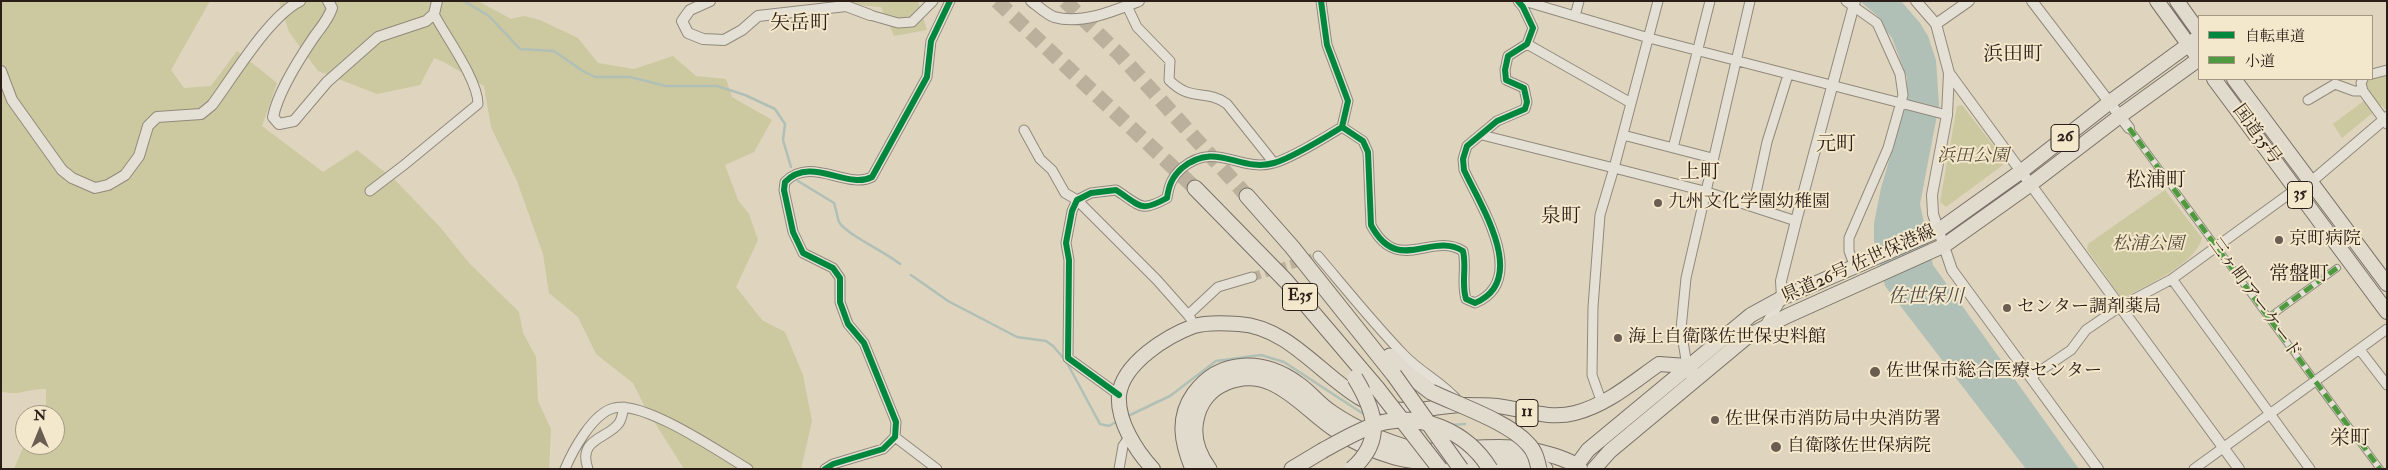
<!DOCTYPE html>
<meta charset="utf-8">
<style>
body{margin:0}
#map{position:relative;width:2388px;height:470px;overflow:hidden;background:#dfd4bd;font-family:"IM FELL Double Pica","Noto Serif JP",serif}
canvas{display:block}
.frame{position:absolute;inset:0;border:2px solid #2b1e18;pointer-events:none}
.legend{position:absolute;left:2198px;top:15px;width:175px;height:65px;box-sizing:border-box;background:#f3e7cc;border:1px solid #a39784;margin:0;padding:6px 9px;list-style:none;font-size:15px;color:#2b1e18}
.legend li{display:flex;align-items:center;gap:10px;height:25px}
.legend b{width:25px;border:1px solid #a39784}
.north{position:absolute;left:15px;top:405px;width:50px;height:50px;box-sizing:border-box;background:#f3e7cc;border:1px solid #a39784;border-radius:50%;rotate:0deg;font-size:14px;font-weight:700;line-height:20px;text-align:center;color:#2b1e18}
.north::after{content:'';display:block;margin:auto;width:18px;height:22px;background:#6a5e52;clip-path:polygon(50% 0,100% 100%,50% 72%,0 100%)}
</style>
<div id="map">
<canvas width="2388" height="470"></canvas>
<div class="frame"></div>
<ul class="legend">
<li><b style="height:6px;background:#00873e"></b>自転車道</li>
<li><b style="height:6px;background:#4f9a3e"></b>小道</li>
</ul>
<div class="north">N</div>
</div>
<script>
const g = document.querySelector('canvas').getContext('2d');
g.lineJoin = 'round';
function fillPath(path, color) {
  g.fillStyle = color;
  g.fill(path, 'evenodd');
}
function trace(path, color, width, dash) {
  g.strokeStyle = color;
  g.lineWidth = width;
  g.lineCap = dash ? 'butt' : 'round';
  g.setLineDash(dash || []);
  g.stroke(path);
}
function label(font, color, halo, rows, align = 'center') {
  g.font = font + ' "IM FELL Double Pica","Noto Serif JP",serif';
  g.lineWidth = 4;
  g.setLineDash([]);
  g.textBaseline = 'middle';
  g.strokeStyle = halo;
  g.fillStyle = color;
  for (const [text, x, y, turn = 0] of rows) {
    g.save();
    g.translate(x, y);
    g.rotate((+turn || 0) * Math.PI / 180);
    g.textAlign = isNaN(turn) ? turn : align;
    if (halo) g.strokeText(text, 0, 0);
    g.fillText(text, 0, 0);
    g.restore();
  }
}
fillPath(new Path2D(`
 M1,1H210L171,70L184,88L211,86L237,51L277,83L262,126L323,172L357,150L396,181L440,227L469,263L519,312L523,333L536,357L538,401L551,429L549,469H14L25,443V445H55V415H38L46,404V389C29,388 17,397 1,391Z
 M279,1H478L511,19L524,16L540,20L578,38L598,63L634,69L673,56L696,76L726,79L732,97L772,120L754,152L725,165L738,200L749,214L758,240L736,287L762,320L785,332L803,375L812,421L801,469H684L645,407L633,383L596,354L578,317L549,293L543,254L517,181L491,127L484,86L444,62L434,58L420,85L377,94L318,71L289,32Z
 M806,1H918L927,30L894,36L881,7Z
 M2387,74V112L2382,105L2342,138L2333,124L2365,100L2366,80Z
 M1962,105L2003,158V165L1946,207L1940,202L1957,106Z
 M2165,190L2202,238C2196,263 2149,284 2127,296H2120L2087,249L2088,244Z`), '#ccc89f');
fillPath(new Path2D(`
 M1860,1H1901L1920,23L1928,36L1936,60L1939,105L1920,204L1933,265L2079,469H2026L1885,286L1874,241V223L1881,188L1904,109L1907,78L1892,38L1879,22L1881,19Z`), '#b1c0b7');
trace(new Path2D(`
 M464,1L489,16L520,49L554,51L583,71L595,77H630L666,86H717L745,95L775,109L785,124L783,140L791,167
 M798,181L834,203C836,209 837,216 839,222C847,235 886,252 900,264
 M911,275L948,301L1017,337L1046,341L1053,346L1066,361L1100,424L1109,426L1116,422
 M1130,415L1170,396L1216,361L1261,355L1284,362L1365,415
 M1452,425L1465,424`), '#b1c0b7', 2.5);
trace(new Path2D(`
 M1252,277L1318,256`), '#bbb09c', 9, [9, 4.5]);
trace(new Path2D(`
 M997,1L1195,188
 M1065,1L1120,55L1247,196`), '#bbb09c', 15, [15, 8]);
const pedestrian = new Path2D(`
 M2129,128L2380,469
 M2268,318L2337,268`);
const minor = new Path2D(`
 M1524,1L1649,38L1947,115
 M1846,1L1877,23L1900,74L1903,95L1888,148L1849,238V251L1855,267
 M1127,6L1137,27L1170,61L1169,80C1192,103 1205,88 1227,104L1274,163
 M870,15L898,23L912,22L933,1
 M1575,16L1579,1
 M1527,44L1631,103
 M2372,74L2387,70
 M2363,79L2361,83L2363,91L2387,124
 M2308,100L2335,84L2354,91H2363
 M1342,127L1363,141L1368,152L1371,225C1398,276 1431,231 1463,251C1467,267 1461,283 1466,299L1475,303C1530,280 1480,205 1464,170L1463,159L1467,146L1497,121L1525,109L1527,102L1524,88L1506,80L1505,70L1508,56L1527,44L1533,28L1523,7L1518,1
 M1024,130L1040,159L1052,170L1065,193L1077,200L1157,280L1188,315
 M1482,135L1614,168L1658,1
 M1623,135L1712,158
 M1673,148L1710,1
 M370,191L404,165L478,104C478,80 446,37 434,14
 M1753,207L1767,142L1788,75
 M1318,256C1346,289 1374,324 1404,355C1421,373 1444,383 1459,402
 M2172,279L2310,469
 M1191,319L1188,315L1218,287L1252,277
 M2360,350L2387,385
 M1687,366L1681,329L1686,278L1750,1
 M2031,377L2071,350L2086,330L2121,306L2172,279L2296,189
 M1119,395L1068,358L1069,260L1066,243L1072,211L1077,200L1091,193L1116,190C1141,206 1140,213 1167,198C1169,185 1172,177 1182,168C1216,140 1240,173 1274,163C1294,157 1324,138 1342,127L1348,101L1327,45L1321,1
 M1602,403L1592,375L1593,307L1600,215L1614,168L1704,191L1796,221
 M895,437L937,469
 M565,469C573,450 593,413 614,408C644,400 721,453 748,469
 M588,469C577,438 608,439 619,423C622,419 623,411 624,407
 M825,469L833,464L883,449L895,437L896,422L864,343L848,324L840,302V278L833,268L803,253L793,232L784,190L785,182C811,155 847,190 872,177L927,77L931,41L950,1
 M1119,469L1123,446L1130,436
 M2194,469L2387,329`);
const tertiary = new Path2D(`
 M328,1L332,8C328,20 321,27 314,37C299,59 278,92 273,117L279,124L294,121L327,82L378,37L426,21L434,14L437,1
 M710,1L690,10L682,21L688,33L703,39L724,40L742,30L758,16L846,6L870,15
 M1031,1C1038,6 1046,14 1054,17C1081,25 1114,11 1139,1
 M1916,1L1936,24L1949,73L1947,115L1932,195L1933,214L1952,270L2098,469
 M2032,1L2129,128
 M1936,24L1969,1
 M1,71L12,100L62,170L72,178L95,188L108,185L125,175L139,156L148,126L157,117L201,114L212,105C233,77 269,16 300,1
 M1949,73L2239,469
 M2296,189L2312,181L2387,117
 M1765,326L1782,298L1781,281L1796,221L1855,1`);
const primary = new Path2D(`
 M1153,469C1136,451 1117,421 1119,395C1123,363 1167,336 1194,326C1207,322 1226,323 1239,324C1288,327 1321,375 1360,398C1373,406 1388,409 1403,410C1423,412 1443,405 1463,405C1474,405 1486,405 1497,406C1524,409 1548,420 1575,413C1607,405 1633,382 1659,364L1687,366L1696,379
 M1574,469L1588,450L1751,315L1782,298L1939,230L2023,170L2110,102L2199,37
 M1594,469L1610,451L1748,336L1787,316L1945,245L2031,184L2120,116L2199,59`);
const trunk = new Path2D(`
 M2157,1L2199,59
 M2177,1L2199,32
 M2214,79L2387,312
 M2234,79L2387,284`);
const motorway = new Path2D(`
 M1195,188L1286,281L1377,388
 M1247,196L1292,247L1394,375
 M1390,356L1405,372L1431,392
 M1193,469C1182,443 1177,418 1194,394C1220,358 1264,359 1298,384C1310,392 1319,405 1332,413C1357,430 1386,442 1415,450C1424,453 1438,450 1448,450C1469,449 1492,446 1513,448C1530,449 1569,457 1580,469
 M1209,469C1198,454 1192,438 1196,420C1199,403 1210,389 1225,383C1272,362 1302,408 1336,430C1354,442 1374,451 1395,457C1444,470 1496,453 1545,469
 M1292,469L1322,451`);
trace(pedestrian, '#918a7c', 8);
trace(minor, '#918a7c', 11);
trace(tertiary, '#918a7c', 12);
trace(primary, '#797166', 16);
trace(trunk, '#797166', 16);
trace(motorway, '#797166', 17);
trace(pedestrian, '#e5e0d5', 6);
trace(minor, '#e5e0d5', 9);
trace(tertiary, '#e5e0d5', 10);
trace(primary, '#e1dbcd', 14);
trace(trunk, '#e1dbcd', 14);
trace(motorway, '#e1dbcd', 15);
const motorwayBridge = new Path2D(`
 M1394,375L1461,469
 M1377,388L1440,469
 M1431,392C1458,405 1509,422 1528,444C1535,451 1537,460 1539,469
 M1322,451C1340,441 1357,431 1377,424C1420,411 1467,431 1490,469
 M1352,469C1385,440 1375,411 1355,378`);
trace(motorwayBridge, '#797166', 17, []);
trace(motorwayBridge, '#e1dbcd', 15);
trace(new Path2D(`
 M2129,128L2380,469
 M2268,318L2337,268`), '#4f9a3e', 5, [10, 5]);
trace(new Path2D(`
 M1342,127L1363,141L1368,152L1371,225C1398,276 1431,231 1463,251C1467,267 1461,283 1466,299L1475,303C1530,280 1480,205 1464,170L1463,159L1467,146L1497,121L1525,109L1527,102L1524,88L1506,80L1505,70L1508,56L1527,44L1533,28L1523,7L1518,1
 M1119,395L1068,358L1069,260L1066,243L1072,211L1077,200L1091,193L1116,190C1141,206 1140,213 1167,198C1169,185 1172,177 1182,168C1216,140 1240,173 1274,163C1294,157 1324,138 1342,127L1348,101L1327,45L1321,1
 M825,469L833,464L883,449L895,437L896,422L864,343L848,324L840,302V278L833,268L803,253L793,232L784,190L785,182C811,155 847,190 872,177L927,77L931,41L950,1`), '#00873e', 6);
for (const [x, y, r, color] of [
 [1658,203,5,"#6a5e52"],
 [2279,240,5,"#6a5e52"],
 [2007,308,5,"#6a5e52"],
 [1618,338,5,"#6a5e52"],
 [1875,372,6,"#6a5e52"],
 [1715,420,5,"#6a5e52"],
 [1776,447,6,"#6a5e52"]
]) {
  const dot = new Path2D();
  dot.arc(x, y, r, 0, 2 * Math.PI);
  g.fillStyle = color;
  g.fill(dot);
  trace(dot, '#f3e7cc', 2);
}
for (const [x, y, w] of [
 [2065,138,28],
 [2300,195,25],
 [1300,297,35],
 [1527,413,22]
]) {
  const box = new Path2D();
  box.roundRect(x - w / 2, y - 13.5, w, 27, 4);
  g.fillStyle = '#f3e7cc';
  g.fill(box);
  trace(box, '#2b1e18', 1);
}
label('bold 16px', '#2b1e18', null, [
 ["26",2065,138],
 ["35",2300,195],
 ["E35",1300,297],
 ["11",1527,413]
]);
label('18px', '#2b1e18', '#f3e7cc', [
 ["国道35号",2256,135,54],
 ["県道26号 佐世保港線",1859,265,-24],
 ["三ヶ町アーケード",2254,299,54]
]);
label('italic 18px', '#574e39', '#f3e7cc', [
 ["浜田公園",1973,157],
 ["松浦公園",2148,245]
]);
label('18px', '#2b1e18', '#f3e7cc', [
 ["九州文化学園幼稚園",1668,203],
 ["京町病院",2289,240],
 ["センター調剤薬局",2017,308],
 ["海上自衛隊佐世保史料館",1628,338],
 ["佐世保市総合医療センター",1886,372],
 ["佐世保市消防局中央消防署",1725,420],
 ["自衛隊佐世保病院",1787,447]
], 'left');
label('italic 19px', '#4d4c47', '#f3e7cc', [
 ["佐世保川",1926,298]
]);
label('20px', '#2b1e18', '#f3e7cc', [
 ["矢岳町",800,25],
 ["浜田町",2013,56],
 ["元町",1836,146],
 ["上町",1700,174],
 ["松浦町",2156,182],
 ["泉町",1561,218],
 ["常盤町",2299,276],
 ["栄町",2350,440]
]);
</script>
